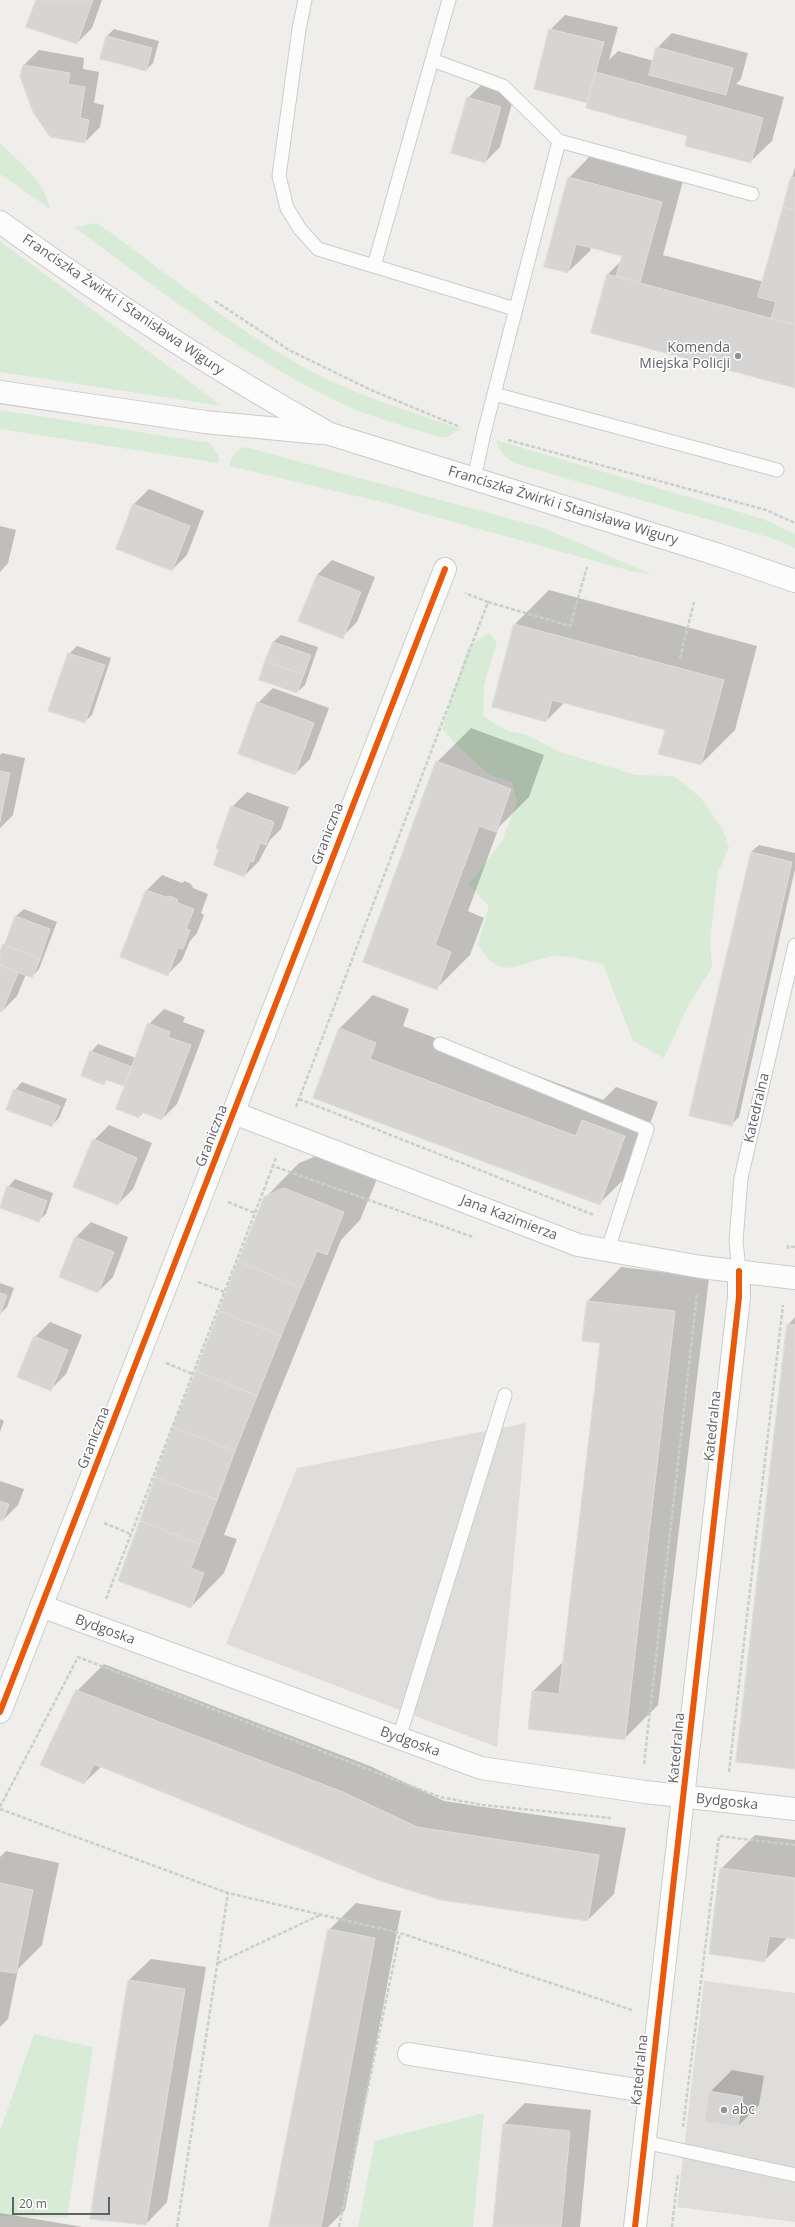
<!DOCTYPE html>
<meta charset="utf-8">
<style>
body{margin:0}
#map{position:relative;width:795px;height:2227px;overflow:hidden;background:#efeeea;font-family:"Open Sans",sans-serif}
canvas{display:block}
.scale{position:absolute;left:12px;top:2197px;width:98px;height:18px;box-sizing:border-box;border:2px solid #5f6368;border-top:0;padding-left:5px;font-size:12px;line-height:14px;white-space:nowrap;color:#5f6368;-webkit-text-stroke:3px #fff;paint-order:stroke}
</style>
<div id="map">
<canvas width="795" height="2227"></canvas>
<div class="scale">20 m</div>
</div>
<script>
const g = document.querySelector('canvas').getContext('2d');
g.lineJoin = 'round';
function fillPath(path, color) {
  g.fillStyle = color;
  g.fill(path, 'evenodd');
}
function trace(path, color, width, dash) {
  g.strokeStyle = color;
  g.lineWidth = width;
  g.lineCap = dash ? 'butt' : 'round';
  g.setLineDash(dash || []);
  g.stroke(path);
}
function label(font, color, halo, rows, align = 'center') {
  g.font = font + ' "Open Sans",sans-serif';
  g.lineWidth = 3;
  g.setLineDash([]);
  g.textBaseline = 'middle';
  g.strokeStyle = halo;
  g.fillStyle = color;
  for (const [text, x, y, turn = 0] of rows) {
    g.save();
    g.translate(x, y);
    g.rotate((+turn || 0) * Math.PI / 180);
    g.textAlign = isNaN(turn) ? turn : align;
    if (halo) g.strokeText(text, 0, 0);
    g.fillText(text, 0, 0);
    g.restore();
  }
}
fillPath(new Path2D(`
 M526,1423L497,1747L226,1644L297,1468Z
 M704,1981L795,1993V2222L677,2207Z`), '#dfddda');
fillPath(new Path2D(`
 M0,143C19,162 45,181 50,209L0,174Z
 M97,223C164,271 229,325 300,365C350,394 407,410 460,429L447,437H439C401,425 363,415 328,397C236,351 156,287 74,227Z
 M0,241L222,406L0,372Z
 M0,410L210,443L218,456L219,463L0,429Z
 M496,440L763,519L795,534V548L775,539L517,464C505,458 500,453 496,440Z
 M245,447L544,528L653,575L631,571L382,502L229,466C232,456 235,450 245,447Z
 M489,633L497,642L484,685L483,716L507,731L528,735L557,751L636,775L674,776L701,798L723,830L729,847L718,872L710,941L712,967L687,1008L664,1058L633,1041L603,964C591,962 567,955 555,956C521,961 501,985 478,944L489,906L469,885L502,841L517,802L512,782L490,775L463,751L442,729L468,647Z
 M34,2034L93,2047L67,2218L0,2216V2131Z
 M484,2113L473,2227H358L375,2141Z`), '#d8ebd6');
fillPath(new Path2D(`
 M37,0H102L92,28L77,43Z
 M565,15L618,27L609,60L618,51L654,61L657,48L672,33L748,53L741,79L736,84L784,97L772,141L750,162L689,135L590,99L587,102L550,30Z
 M114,29L159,41L153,63L146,70L107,36Z
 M39,50L84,58L83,69L99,72L94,103L104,105L100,127L85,142L21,77L24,65Z
 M483,83L515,92L500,147L485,162L468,98Z
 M590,156L683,181L663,255L764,282L795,167V387L592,332L608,274L621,261L623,256L591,247L590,251L568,272L569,178Z
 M149,489L204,511L187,555L172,570L117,548L134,504Z
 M0,526L16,530L8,563L0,572Z
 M332,560L375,577L357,622L342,637L317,575Z
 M549,590L757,646L735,730L701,764L666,729L565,702L546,721L493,707L515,624Z
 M281,635L318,647L305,685L297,692L260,679L273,642Z
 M77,646L111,658L92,715L84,722L69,654Z
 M273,688L329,708L310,759L295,774L258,703Z
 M471,728L544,755L529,797L499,827L468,911L484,918L470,955L436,989L364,962L437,762Z
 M2,753L25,758L13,815L0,828V755Z
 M247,792L289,807L281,829L270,840L259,861L244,876L232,807Z
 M759,845L795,853V869L739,1117L731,1125L751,852Z
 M162,875L182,883L185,881L191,884L193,888L208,894L201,913L204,915L197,933L190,941L182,960L167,975L147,890Z
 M24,909L57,922L39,969L32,977L26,974L17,996L2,1011L0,1010V950L4,946L16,916Z
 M373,995L409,1009L403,1026L603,1100L616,1087L658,1102L633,1170L599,1204L314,1098L339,1029Z
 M164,1009L185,1017L183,1022L205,1030L177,1104L162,1119L144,1112L139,1117L125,1086L107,1079L103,1084L91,1052L98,1044L136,1058L149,1024Z
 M22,1082L67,1099L59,1118L52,1125L15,1090Z
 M109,1125L152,1143L133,1189L118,1204L94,1140Z
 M319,1155L377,1179L360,1220L341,1240L269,1417L224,1535L237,1539L224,1573L191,1607L119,1581L265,1198L299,1163Z
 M15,1179L53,1193L46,1214L38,1221L8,1187Z
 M91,1222L128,1237L113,1277L98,1292L76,1237Z
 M621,1267L709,1278L658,1705L624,1739L533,1691L564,1661L601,1342L588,1301Z
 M0,1283L14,1288L7,1307L0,1314Z
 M795,1317V1768L788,1325Z
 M50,1322L82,1335L66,1374L51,1389L35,1337Z
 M0,1419L4,1421L0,1432Z
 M0,1481L24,1489L18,1505L3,1520L0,1519Z
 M104,1664L370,1766L444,1801L626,1828L614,1894L588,1920L102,1766L84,1783L77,1691Z
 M755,1835L795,1840V1938L788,1937L765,1960L721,1869Z
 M6,1851L59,1863L42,1945L18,1969L8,2019L0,2027V1857Z
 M356,1903L401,1911L345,2210L328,2227H270L329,1930Z
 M151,1959L206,1967L167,2202L146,2224L91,2218L129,1980Z
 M732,2070L764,2076L759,2105L738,2126L710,2092Z
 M525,2103L591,2110L580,2227H494L504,2124Z
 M0,2213L83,2227H0Z`), '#0003');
const building = new Path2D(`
 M36,0H93L77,44L26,27Z
 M549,29L604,42L587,103L534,89Z
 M106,36L152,48L146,71L100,59Z
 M656,47L733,68L726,95L649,75Z
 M23,65L70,73L68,84L85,87L80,118L89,120L85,143L50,137L33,112L20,77Z
 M596,72L763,118L751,163L685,146L687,136L586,108Z
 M467,97L501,107L485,163L451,153Z
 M568,177L662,202L640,282L616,276L622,256L576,244L568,273L544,267Z
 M791,177L795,178V210L783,207Z
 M783,207L795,210V325L771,318L776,302L758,297Z
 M607,274L795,325V388L591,333Z
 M133,504L190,526L172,571L116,549Z
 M317,575L361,592L343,639L298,621Z
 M514,624L724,680L701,765L658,754L665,730L552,700L546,722L492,707Z
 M273,642L311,655L304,674L265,661Z
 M68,653L105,665L85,723L48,711Z
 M265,661L304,674L297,693L259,680Z
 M257,702L314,723L295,775L238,754Z
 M436,761L511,789L496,832L479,826L435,945L451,952L437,990L363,962Z
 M0,771L10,773L0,821Z
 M231,806L274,822L266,845L260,843L253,862L250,861L244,877L213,865L219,849H216Z
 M751,852L792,862L732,1126L689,1116Z
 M146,890L166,897L170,896L177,899L178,903L194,909L186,929L190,930L183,949L178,948L168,976L120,957Z
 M15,916L50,929L40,959L5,945Z
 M3,944L40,959L32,978L0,965V952Z
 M0,965L18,973L2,1012L0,1011Z
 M148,1023L170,1032L168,1037L191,1045L162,1120L141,1112L139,1118L116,1109Z
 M339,1028L376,1043L370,1059L576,1136L582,1120L625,1136L600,1205L313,1098Z
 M90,1051L132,1067L124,1086L106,1080L104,1085L81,1076Z
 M14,1089L60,1106L52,1127L6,1110Z
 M93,1139L137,1158L118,1205L73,1187Z
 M7,1186L47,1201L39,1222L0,1208Z
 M284,1188L344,1212L327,1255L317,1251L301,1288L238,1261L264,1197Z
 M75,1237L114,1252L98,1293L59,1277Z
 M238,1261L301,1288L281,1336L219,1311Z
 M0,1293L7,1295L0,1315Z
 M587,1301L675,1311L625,1740L528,1729L532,1691L559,1694L600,1343L582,1341Z
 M219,1311L281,1336L257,1396L196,1371Z
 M787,1324L795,1325V1769L736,1762Z
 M34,1336L68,1350L51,1391L17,1377Z
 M196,1371L257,1396L235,1451L173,1427Z
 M173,1427L235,1451L217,1500L155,1477Z
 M155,1477L217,1500L200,1544L140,1521Z
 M0,1501L9,1504L3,1521L0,1520Z
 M140,1521L200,1544L191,1568L204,1573L191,1608L118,1581Z
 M76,1690L343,1792L417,1827L599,1855L588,1921L441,1900L380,1881L94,1764L84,1784L40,1765Z
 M720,1868L795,1878V1939L769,1936L765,1962L709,1954Z
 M0,1883L33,1890L16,1973L0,1971Z
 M328,1929L375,1938L321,2227H269Z
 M128,1980L185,1989L146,2225L90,2219Z
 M709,2091L743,2097L738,2127L705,2122Z
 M503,2124L570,2131L561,2227H493Z`);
fillPath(building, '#d6d5d3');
trace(building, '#deddd9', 1);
const lane = new Path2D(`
 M305,0L299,29L279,176L287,208L300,229L318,249L515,309
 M449,0L432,60L503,86L559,141
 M374,266L432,60
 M494,394L777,470
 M474,479L484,433L559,141L752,194
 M440,1044L647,1129L608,1249
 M739,1271L736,1241L741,1178L795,945
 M399,1738L505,1395
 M644,2142L795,2175`);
const street = new Path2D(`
 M234,1113L578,1245L701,1267L795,1278
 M41,1606L481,1768L645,1792L795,1809
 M0,1712L445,569
 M409,2054L650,2092
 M635,2227L739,1297V1271`);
const secondary = new Path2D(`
 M0,222C106,299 215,370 330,434L719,555L795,581
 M0,392L205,422L321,433`);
trace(lane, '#cbcccc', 15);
trace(street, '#cbcccc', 24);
trace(secondary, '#cacacb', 24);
trace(new Path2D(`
 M215,301L289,350L371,390L460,427
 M508,440L766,510L795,523
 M488,602L570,626L587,567
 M680,658L694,602
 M299,1099L594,1215
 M296,1107L488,602L465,593
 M276,1158L273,1166L473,1237
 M228,1202L255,1213
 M788,1249V1246L795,1247
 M198,1282L225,1292
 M166,1363L193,1374
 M104,1523L131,1534
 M106,1599L273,1166
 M644,1764L697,1294
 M729,1772L783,1305
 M0,1807L78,1657L440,1797L483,1805L611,1818
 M0,1809L228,1893L400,1933L632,2010
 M218,1963L320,1915
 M683,2127L719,1836L795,1845
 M177,2227L228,1893
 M339,2227L400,1933
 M672,2227L678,2174`), '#cacfcc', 2.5, [4, 2]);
trace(lane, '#fdfcfc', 13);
trace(street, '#fdfcfc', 22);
trace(secondary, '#fdfcfc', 22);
trace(new Path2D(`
 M0,1712L445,569
 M635,2227L739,1297V1271`), '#e8590c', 6);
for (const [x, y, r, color] of [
 [738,356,4,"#919496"],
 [724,2110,4,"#919496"]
]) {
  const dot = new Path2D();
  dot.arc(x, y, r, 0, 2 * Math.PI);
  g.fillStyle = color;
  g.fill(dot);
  trace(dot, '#fff', 1.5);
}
label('14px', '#5f6368', '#fff', [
 ["Franciszka Żwirki i Stanisława Wigury",123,305,34],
 ["Franciszka Żwirki i Stanisława Wigury",563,506,17],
 ["Graniczna",328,834,-69],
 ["Katedralna",757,1108,-77],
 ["Graniczna",212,1136,-69],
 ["Jana Kazimierza",509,1218,21],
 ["Katedralna",713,1426,-84],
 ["Graniczna",94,1438,-69],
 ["Bydgoska",105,1630,20],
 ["Bydgoska",410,1742,20],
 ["Katedralna",677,1748,-85],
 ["Bydgoska",727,1802,6],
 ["Katedralna",640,2070,-84]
]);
label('14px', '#5f6368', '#fff', [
 ["Komenda",730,348],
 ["Miejska Policji",730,364],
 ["abc",732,2110,"left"]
], 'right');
</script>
